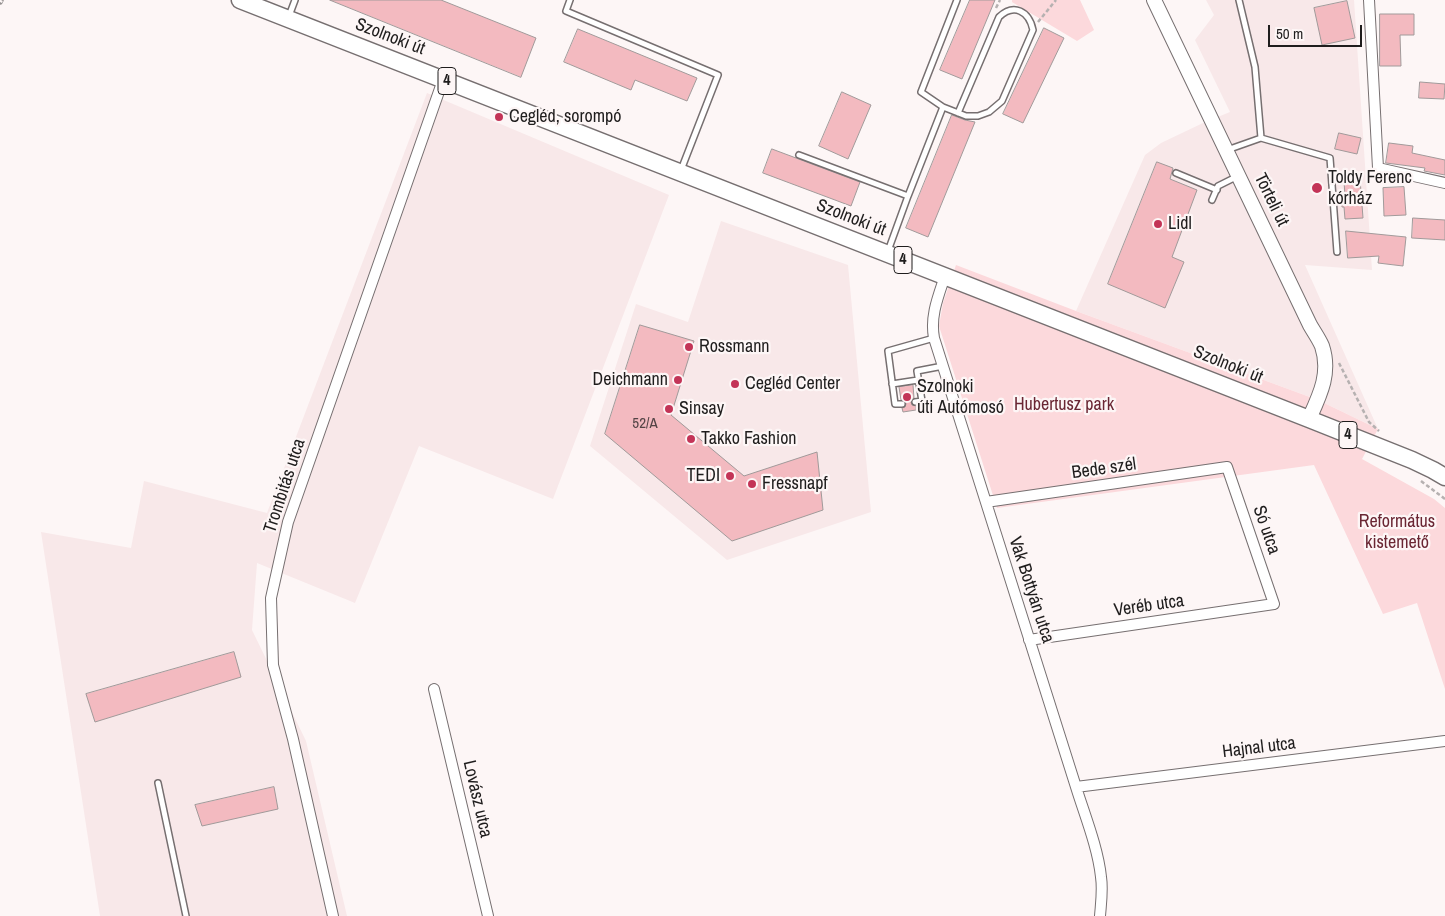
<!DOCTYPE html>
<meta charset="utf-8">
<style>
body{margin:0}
#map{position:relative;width:1445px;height:916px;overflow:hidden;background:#fdf6f6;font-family:"Archivo Narrow",sans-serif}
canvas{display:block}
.scale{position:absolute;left:1268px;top:25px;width:94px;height:22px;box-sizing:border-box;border:2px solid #1f1d1d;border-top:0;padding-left:6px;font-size:15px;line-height:18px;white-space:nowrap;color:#1f1d1d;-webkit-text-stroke:4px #fdf6f6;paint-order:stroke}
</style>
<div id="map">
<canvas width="1445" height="916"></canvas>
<div class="scale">50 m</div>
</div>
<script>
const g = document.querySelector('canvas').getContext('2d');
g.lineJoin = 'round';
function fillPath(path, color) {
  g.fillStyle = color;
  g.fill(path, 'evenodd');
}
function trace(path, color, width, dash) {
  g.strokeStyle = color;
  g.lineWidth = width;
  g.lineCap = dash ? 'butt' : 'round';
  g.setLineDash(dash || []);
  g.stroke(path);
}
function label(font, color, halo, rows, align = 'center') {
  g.font = font + ' "Archivo Narrow",sans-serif';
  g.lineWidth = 4.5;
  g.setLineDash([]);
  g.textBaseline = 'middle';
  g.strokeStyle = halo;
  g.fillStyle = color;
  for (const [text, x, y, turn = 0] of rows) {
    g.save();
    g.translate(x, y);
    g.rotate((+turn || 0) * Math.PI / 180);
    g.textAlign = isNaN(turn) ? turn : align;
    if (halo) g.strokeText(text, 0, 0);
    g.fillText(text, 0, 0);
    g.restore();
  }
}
fillPath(new Path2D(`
 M1206,0H1354L1372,270L1305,265L1378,429L1318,400L1076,311L1145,155L1161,143L1203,123L1230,112L1195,40L1214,15Z
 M427,93L669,195L553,499L419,446L355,603L257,563L252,630L306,741L347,916H100L41,532L131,548L144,481L267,513Z
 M721,221L848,265L871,512L727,560L590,446L636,304L688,322Z`), '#f8e8e9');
fillPath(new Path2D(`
 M1012,0H1080L1094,30L1077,41L1012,2Z
 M956,265L1076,311L1318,400L1378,429L1362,459L1434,499L1445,508V689L1417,603L1383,614L1314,465L997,508L939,326L943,303Z`), '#fcd9dc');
const building = new Path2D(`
 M330,0H441L536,38L521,77Z
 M970,0H995L962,79L940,70Z
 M1347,1L1355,38L1322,45L1314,8Z
 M1380,14H1414V35H1400L1401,66H1380Z
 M1044,28L1064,38L1023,123L1003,114Z
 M578,29L697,78L687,101L635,80L631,90L564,62Z
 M1420,82L1445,84L1444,99L1419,98Z
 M842,92L871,105L848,159L819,146Z
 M952,115L965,120L975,122L928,237L906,228Z
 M1339,133L1361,138L1357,154L1335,149Z
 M1389,143L1413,146L1412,153L1445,160V175L1424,171L1425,168L1386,163Z
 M772,149L860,182L851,206L763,173Z
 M1157,162L1173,168L1170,179L1197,190L1172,257L1184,262L1165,308L1108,284Z
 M1360,179L1363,218L1345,219L1344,207H1342L1341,197H1345L1344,180Z
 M1404,187L1406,215L1384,216L1383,188Z
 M1413,218L1445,220V240L1412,238Z
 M1346,231L1406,237L1403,266L1378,263L1379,256L1348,258Z
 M640,325L694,341L671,415L744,476L817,452L823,510L732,541L605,434Z
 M913,385L914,398L912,399L911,402L912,405L916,406V410L903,412L902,408L905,407L906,404L905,401L901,400L899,387Z
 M234,652L241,677L95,722L86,694Z
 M274,787L278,809L202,826L195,805Z`);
fillPath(building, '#f3bac0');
trace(building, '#a19a9a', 1);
const service = new Path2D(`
 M570,0L566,11L718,75L681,170
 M1239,0L1255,67L1261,138
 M289,16L295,0
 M943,107L921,92L957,0
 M1227,150L1261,138L1330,158L1337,252
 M799,155L908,196
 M1176,173L1217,190
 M1212,200L1218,186L1238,176
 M888,251L908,196L943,107L966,116H978L989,112L1002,101L1033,30C1029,11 1014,3 999,17L958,113
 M892,384L918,380
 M915,402L922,401L917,371L943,366
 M902,404H895L888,351L934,338
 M158,783L186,916`);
const minor = new Path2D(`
 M1369,0L1378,168L1445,183
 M945,276C938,297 930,316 934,338L1076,787C1085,816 1098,848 1101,877C1103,890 1101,903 1100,916
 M986,502L1227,467L1274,604L1029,640
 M434,689L488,916
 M1076,787L1445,741
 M333,916L293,739L273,665L271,598L288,522L443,80`);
const secondary = new Path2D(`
 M1154,0L1310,325C1314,332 1319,339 1322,346C1331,373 1320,395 1309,419`);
const primary = new Path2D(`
 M240,0L1309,419L1412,460L1433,470L1445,477`);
trace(service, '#766f70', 8);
trace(minor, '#766f70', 12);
trace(secondary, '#766f70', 16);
trace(primary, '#766f70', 19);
trace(new Path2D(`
 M996,8L1000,0
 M1038,22L1056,0
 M1339,363L1369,422L1379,431
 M1421,481L1445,499`), '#b6b1b1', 2.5, [4, 2.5]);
trace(service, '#fff', 5);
trace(minor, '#fff', 10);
trace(secondary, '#fff', 14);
trace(primary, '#fff', 16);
const rail = new Path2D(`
 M0,2L1,0`);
trace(rail, '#969292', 5.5);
trace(rail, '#fdf6f6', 4, [11]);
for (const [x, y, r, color] of [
 [499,117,5,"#c33457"],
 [1317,188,6,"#c33457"],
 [1158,224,5,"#c33457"],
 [689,347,5,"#c33457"],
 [678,380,5,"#c33457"],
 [735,384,5,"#c33457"],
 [907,397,5,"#c33457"],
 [669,409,5,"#c33457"],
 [691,439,5,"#c33457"],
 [730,476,5,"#c33457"],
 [752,484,5,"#c33457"]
]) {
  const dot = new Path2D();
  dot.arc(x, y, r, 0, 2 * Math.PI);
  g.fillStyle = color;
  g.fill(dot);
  trace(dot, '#fdf6f6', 2);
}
label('15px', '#544446', null, [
 ["52/A",645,424]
]);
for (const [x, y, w] of [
 [447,81,18],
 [903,260,18],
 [1348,435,18]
]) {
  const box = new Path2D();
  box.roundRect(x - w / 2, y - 13.5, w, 27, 4);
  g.fillStyle = '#fdf6f6';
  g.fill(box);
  trace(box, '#1f1d1d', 1);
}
label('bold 16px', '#1f1d1d', null, [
 ["4",447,81],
 ["4",903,260],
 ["4",1348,435]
]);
label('18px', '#1f1d1d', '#fdf6f6', [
 ["Szolnoki út",390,37,21],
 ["Törteli út",1271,200,64],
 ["Szolnoki út",851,218,21],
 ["Szolnoki út",1228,365,22],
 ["Bede szél",1104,469,-8],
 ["Trombitás utca",285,486,-72],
 ["Só utca",1266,530,71],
 ["Vak Bottyán utca",1031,590,72],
 ["Veréb utca",1149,606,-8],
 ["Hajnal utca",1259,748,-7],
 ["Lovász utca",477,799,77]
]);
label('18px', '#1f1d1d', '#fdf6f6', [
 ["Cegléd, sorompó",509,117],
 ["Toldy Ferenc",1328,178],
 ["kórház",1328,199],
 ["Lidl",1168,224],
 ["Rossmann",699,347],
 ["Deichmann",668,380,"right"],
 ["Cegléd Center",745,384],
 ["Szolnoki",917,387],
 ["úti Autómosó",917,408],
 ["Sinsay",679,409],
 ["Takko Fashion",701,439],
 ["TEDI",720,476,"right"],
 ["Fressnapf",762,484]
], 'left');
label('18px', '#6a2633', '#fdf6f6', [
 ["Hubertusz park",1064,405],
 ["Református",1397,522],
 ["kistemető",1397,543]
]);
</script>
